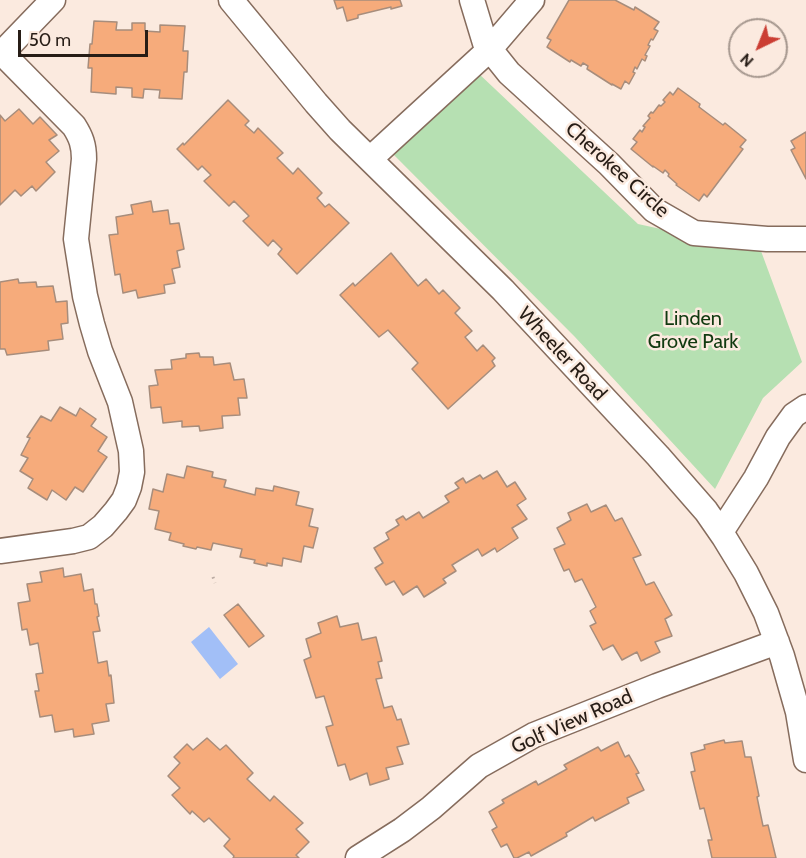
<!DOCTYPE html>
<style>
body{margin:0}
#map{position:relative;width:806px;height:858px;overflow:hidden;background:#fbeadf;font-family:Cabin,sans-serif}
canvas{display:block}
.north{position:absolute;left:728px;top:18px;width:60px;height:60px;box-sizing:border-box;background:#fbeadf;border:2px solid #a6988f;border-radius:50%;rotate:223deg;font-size:16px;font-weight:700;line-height:24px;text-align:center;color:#271d16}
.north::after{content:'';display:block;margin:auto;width:21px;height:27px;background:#cb3e33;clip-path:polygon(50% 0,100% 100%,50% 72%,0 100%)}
.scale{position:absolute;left:18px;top:30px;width:130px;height:27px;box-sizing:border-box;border:3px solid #271d16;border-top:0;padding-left:8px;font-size:18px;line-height:21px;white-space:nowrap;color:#271d16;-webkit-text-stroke:4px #fbeadf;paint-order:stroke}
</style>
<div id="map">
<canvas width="806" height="858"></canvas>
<div class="north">N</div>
<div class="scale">50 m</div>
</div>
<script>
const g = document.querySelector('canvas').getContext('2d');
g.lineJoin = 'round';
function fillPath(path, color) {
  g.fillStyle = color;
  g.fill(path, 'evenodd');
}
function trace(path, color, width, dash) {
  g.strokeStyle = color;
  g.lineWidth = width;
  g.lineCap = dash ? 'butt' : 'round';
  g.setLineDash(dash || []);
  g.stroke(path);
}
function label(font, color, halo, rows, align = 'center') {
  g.font = font + ' Cabin,sans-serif';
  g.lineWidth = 5;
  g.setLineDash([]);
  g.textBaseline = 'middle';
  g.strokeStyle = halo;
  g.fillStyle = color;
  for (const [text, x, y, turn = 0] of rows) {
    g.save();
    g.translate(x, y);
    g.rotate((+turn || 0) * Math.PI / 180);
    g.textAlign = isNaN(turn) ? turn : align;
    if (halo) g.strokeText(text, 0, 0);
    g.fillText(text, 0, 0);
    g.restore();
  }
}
fillPath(new Path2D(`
 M477,72L638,224L761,251L802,362L763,398L715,489L575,337L392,153Z`), '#b6e0b2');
fillPath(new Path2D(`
 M209,627L238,664L220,679L191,642Z`), '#a2bff7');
const building = new Path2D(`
 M334,0H400L402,6L391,9V7L358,15V18L347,21L343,7L337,9Z
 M569,0H615L634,10L635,7L659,22L654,29L658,31L653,40L651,39L648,45L650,46L645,55L647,56L645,61L642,59L637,69L635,67L633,72L635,73L629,84L625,81L621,89L612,84V85L587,69L588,66L583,63L581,66L571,60L570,62L547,47L551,40L547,38Z
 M94,21L117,22L116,30H132V23H145V31L160,32V25L185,26L183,51H188L187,72H184L182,99L159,98L160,90L144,89L143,98L132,97V88L116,87V94L91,92L92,68H88L90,44H92Z
 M678,88L700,104L699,107L723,125L725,123L746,140L740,147L743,149L707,197L704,194L699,201L676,185L677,184L668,176L669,174L665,170L663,173L653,166V167L631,149L637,142L633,139L640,130L642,132L645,127L643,126L650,118L648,116L651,112L653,113L659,105L661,106L665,102L663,100L670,92L673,95Z
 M228,100L249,121L245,125L254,133L258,128L283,153L277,158L293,174L298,168L322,193L317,198L325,207L329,204L349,223L297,274L278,254L282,249L273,240L268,246L243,221L249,216L234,201L229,206L204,181L211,175L202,166L198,170L177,149L183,143L184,145Z
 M19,109L33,124L40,117L57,135L49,140L59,151L46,162L55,172L36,191L32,186L21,196L15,190L0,205V115L5,121Z
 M806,132V179L791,150L795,148L791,141Z
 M151,201L153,212L168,210L170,224L179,223L184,249L177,251L180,267L172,269L175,283L164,285L165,293L138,298L136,290L123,293L120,274L115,275L109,235L118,234L116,217L133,214L131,205Z
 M391,253L418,286L426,279L439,294L443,290L460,308L455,313L472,331L465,337L477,351L483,345L495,358L492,361L495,366L448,409L412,369L418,363L388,330L379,337L340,295L353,283L355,286Z
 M18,279L19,283L36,282L37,287L53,286L56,302L67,301L68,323L61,324L63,339L48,341L49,350L7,355L5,349H0V282Z
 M199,353L200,357H213L214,365L230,363L234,380L244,379L247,398H238L240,415L222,416L223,428L200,431L199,426L182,427V421L163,423L161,407L151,408L149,386L158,385L155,370L172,369L171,360L186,358V354Z
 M60,407L76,416L80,408L96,419L91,426L107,437L98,451L107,457L83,492L75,487L66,500L52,490L47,500L28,488L33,479L20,471L28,458L21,455L30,438L27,437L41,416L51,421Z
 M187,466L213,472L212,477L226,480L224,487L255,495L256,488L273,491L274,486L299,492L296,505L313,509L309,526L318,528L313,548L304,546L301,562L283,558L282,566L267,563V566L254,563L255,560L240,557L242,549L213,543L211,550L197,547L196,549L183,546L184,544L169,540L171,533L155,529L159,511L149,509L153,489L163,492L167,474L184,478Z
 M497,471L507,487L515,482L526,499L517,505L527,519L512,528L518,538L497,552L495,548L482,556L478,549L452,565L456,571L443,579L446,583L424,597L417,586L403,595L394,581L386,585L375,568L383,563L374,548L389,539L386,533L399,525L396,520L403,516L406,520L419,512L423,518L449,502L445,496L459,488L455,483L463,478L466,483L480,475L483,479Z
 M587,504L591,512L606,505L615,521L622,518L641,555L633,558L646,585L654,582L672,615L665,619L672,636L655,642L660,652L641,661L637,652L622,660L613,645L603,650L590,626L596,623L590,611L596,607L582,579L575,582L569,569L564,571L554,549L565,544L557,528L571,520L568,513Z
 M63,568L64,577L81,574L84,591L93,589L95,604H97L99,616L97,617L100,631L93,632L98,663L107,661L109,676L111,675L114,703L106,704L109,721L92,724L94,734L74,737L73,729L55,732L52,715L40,717L35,691H39L36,674L43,673L38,643L30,645L27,629L22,630L18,603L30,601L27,584L42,582L40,572Z
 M238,604L264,636L249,647L224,615Z
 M337,616L340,627L358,623L362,640L376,637L382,661L378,662L382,678L376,679L384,708L392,706L397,720L401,719L409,744L397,747L403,764L386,768L389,779L370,785L367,773L350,780L345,764L338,766L326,727L333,725L324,696L316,698L304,660L311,657L306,639L321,633L318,623Z
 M207,738L220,750L226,745L253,773L247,779L270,801L274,796L303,823L296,829L309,842L296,855L299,858H233L234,856L224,846L230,839L209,818L204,822L192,811L190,814L172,795L180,788L168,776L180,763L174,757L187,744L193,750Z
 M724,740L725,743L742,741L745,757H751L759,796L757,797L763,826L768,825L776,858H712L708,840H712L704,808L700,809L691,772L695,771L691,753L705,749L704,745Z
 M618,742L625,757L629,755L639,773L636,774L644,790L627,798L629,803L595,821L593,817L566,833L567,836L531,856L529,852L517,858H514L507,844L501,847L492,830L497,827L489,812L504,803L502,800L536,781L538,785L567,769L564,765L598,747L601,751Z`);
fillPath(building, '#f6ab7b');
trace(building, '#a78d7c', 1.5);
const minor = new Path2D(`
 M231,0L316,103L340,130L503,290L658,456L706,511L724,537L746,573L766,613L782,656L798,712L806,760
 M472,0L485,43L509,73L609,164L654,210L694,233L767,239H806
 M0,55L53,0
 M370,159L490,49L532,0
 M721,532L756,478L778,437L794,415L806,407
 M0,551L73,541L89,537L103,526L116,511L124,500L129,487L132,472L131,451L120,402L100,351L92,324L85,296L76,239L84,159C84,145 81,137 74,126L2,53
 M358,858L402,830L431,808L479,766L534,735L657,686L777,642`);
trace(minor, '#866c5d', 27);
trace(new Path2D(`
 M213,577L215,583`), '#b8a9a0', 3, [1.5, 4.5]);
trace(minor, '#fff', 24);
label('20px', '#271d16', '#fbeadf', [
 ["Cherokee Circle",617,170,42],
 ["Wheeler Road",562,354,47],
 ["Golf View Road",572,722,-24]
]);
label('20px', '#113a10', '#fbeadf', [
 ["Linden",693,319],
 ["Grove Park",693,342]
]);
</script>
